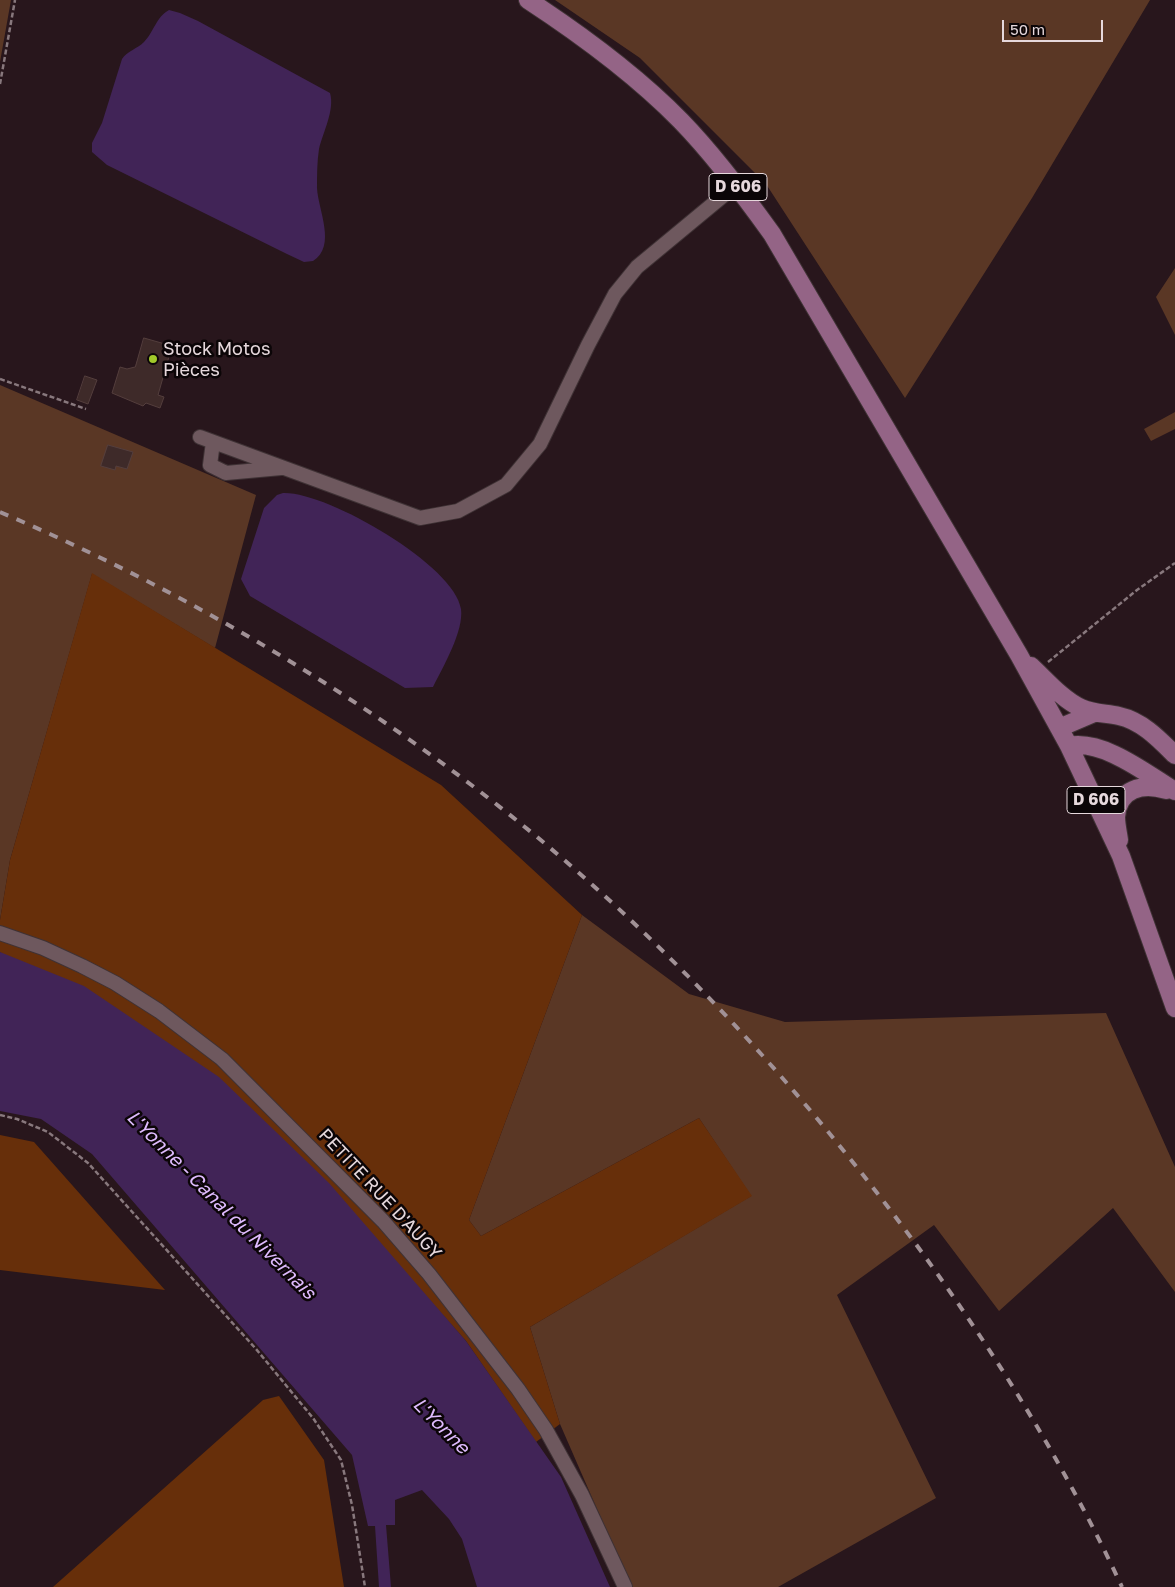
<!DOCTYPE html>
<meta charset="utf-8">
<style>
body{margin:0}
#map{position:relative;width:1175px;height:1587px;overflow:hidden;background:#28161c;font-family:"Golos Text",sans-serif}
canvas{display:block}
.scale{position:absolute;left:1002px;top:20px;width:101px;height:22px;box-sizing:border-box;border:2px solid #e6d8dc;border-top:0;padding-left:6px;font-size:15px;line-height:18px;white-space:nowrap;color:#e6d8dc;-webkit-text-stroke:4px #0b0507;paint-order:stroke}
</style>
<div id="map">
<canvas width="1175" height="1587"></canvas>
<div class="scale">50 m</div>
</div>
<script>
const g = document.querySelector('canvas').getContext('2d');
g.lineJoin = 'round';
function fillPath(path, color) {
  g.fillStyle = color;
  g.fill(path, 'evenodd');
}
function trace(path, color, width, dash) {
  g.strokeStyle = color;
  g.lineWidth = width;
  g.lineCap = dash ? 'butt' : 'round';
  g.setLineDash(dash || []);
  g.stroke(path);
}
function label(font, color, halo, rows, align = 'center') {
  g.font = font + ' "Golos Text",sans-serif';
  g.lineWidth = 5;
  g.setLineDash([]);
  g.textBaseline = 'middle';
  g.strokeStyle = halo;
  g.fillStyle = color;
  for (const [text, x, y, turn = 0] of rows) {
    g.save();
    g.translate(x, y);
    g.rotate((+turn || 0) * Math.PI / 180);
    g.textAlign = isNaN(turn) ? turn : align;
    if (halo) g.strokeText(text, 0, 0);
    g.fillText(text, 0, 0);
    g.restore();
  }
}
fillPath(new Path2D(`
 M0,0H11L0,62Z
 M555,0H1150L1032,198L905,398L766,184L640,58Z
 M1175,268V335L1156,297Z
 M0,385L256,495L215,648L92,574L10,860L0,920Z
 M1175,412V429L1151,441L1144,429Z
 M582,915L689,994L785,1022L1106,1013L1175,1167V1292L1113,1208L999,1311L934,1225L837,1295L936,1498L778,1587H631L560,1424L530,1327L751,1196L699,1118L481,1236L469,1220Z`), '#5a3725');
fillPath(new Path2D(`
 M92,573L441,785L582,915L469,1220L481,1236L699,1118L752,1196L530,1327L560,1424L536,1442L466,1341L380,1244L0,952V920L10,860Z
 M0,1135L34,1142L165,1290L0,1270Z
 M279,1396L324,1460L344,1587H53L263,1400Z`), '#672f0a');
fillPath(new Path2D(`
 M169,10L180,13L198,21L330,93C335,110 323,132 319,149C317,162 317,175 317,188C318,210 337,246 313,261L304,262L287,254L107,165L92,152V143L102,123L122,59C127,51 137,49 144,42C154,32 156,17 169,10Z
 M283,493C326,491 455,565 461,609C464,631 443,667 433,687L405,688L250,596L241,579L264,508L277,495Z
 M0,952L84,986L219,1077L329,1183L466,1341L561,1477L610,1587H477L462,1539L449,1519L422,1490L395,1500V1525H386L391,1587H379L375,1526H368L352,1455L92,1154L41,1119L0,1111Z`), '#412457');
const building = new Path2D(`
 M144,338L172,346L158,395L164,397L160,408L146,403L143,406L112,393L120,367L127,369L135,367Z
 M85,376L97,380L88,404L77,400Z
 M108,445L133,452L127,469L116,466L115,470L101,466Z`);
fillPath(building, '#3e2a29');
trace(building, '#543e3d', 1);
const minor = new Path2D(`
 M200,437L420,518L458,511L506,485L540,444L588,345L615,294L637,267L736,185
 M213,442L210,465L226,473L281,468
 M0,933L43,948L82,966L115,983L159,1011L222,1059L383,1221L429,1274L518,1389L546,1430L582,1495L625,1587`);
const major = new Path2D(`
 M528,0C583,36 635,74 681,121C715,156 744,195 772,234L1019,655L1069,746L1121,856L1175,1008
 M1031,666C1046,680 1062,699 1081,708C1094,714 1106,713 1119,716C1142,721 1159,739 1175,755
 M1059,728L1094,713
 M1069,746C1103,739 1147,774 1175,791
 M1119,840C1118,833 1116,824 1116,817C1118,788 1143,783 1166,790`);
trace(minor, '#3f3235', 16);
trace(major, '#3f3235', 20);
trace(new Path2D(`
 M0,84L15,0
 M0,379L86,409
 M1048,662L1137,590L1175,563
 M0,1115L17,1119L48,1132L88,1163L256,1349L313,1418L341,1460L352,1505L365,1587`), '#88787d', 2.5, [5, 2.5]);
trace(minor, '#6e585e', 14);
trace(major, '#946486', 18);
trace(new Path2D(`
 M0,512C190,593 371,701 531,832C679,954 814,1104 926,1258C1001,1362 1068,1471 1122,1587`), '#a19196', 4, [9, 9]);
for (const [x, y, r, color] of [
 [153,359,5,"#a1c92a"]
]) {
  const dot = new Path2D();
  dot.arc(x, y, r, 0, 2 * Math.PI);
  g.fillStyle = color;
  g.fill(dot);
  trace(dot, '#0b0507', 2);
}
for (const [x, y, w] of [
 [738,187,58],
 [1096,800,58]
]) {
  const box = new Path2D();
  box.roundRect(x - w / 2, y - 13.5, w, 27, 4);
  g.fillStyle = '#0b0507';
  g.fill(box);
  trace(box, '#e6d8dc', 1);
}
label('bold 16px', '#e6d8dc', null, [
 ["D 606",738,187],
 ["D 606",1096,800]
]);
label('18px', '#e6d8dc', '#0b0507', [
 ["Stock Motos",163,349],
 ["Pièces",163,370]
], 'left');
label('18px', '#e6d8dc', '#0b0507', [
 ["PETITE RUE D'AUGY",380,1194,47]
]);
label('italic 19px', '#debafd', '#0b0507', [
 ["L'Yonne - Canal du Nivernais",221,1205,45],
 ["L'Yonne",441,1426,45]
]);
</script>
